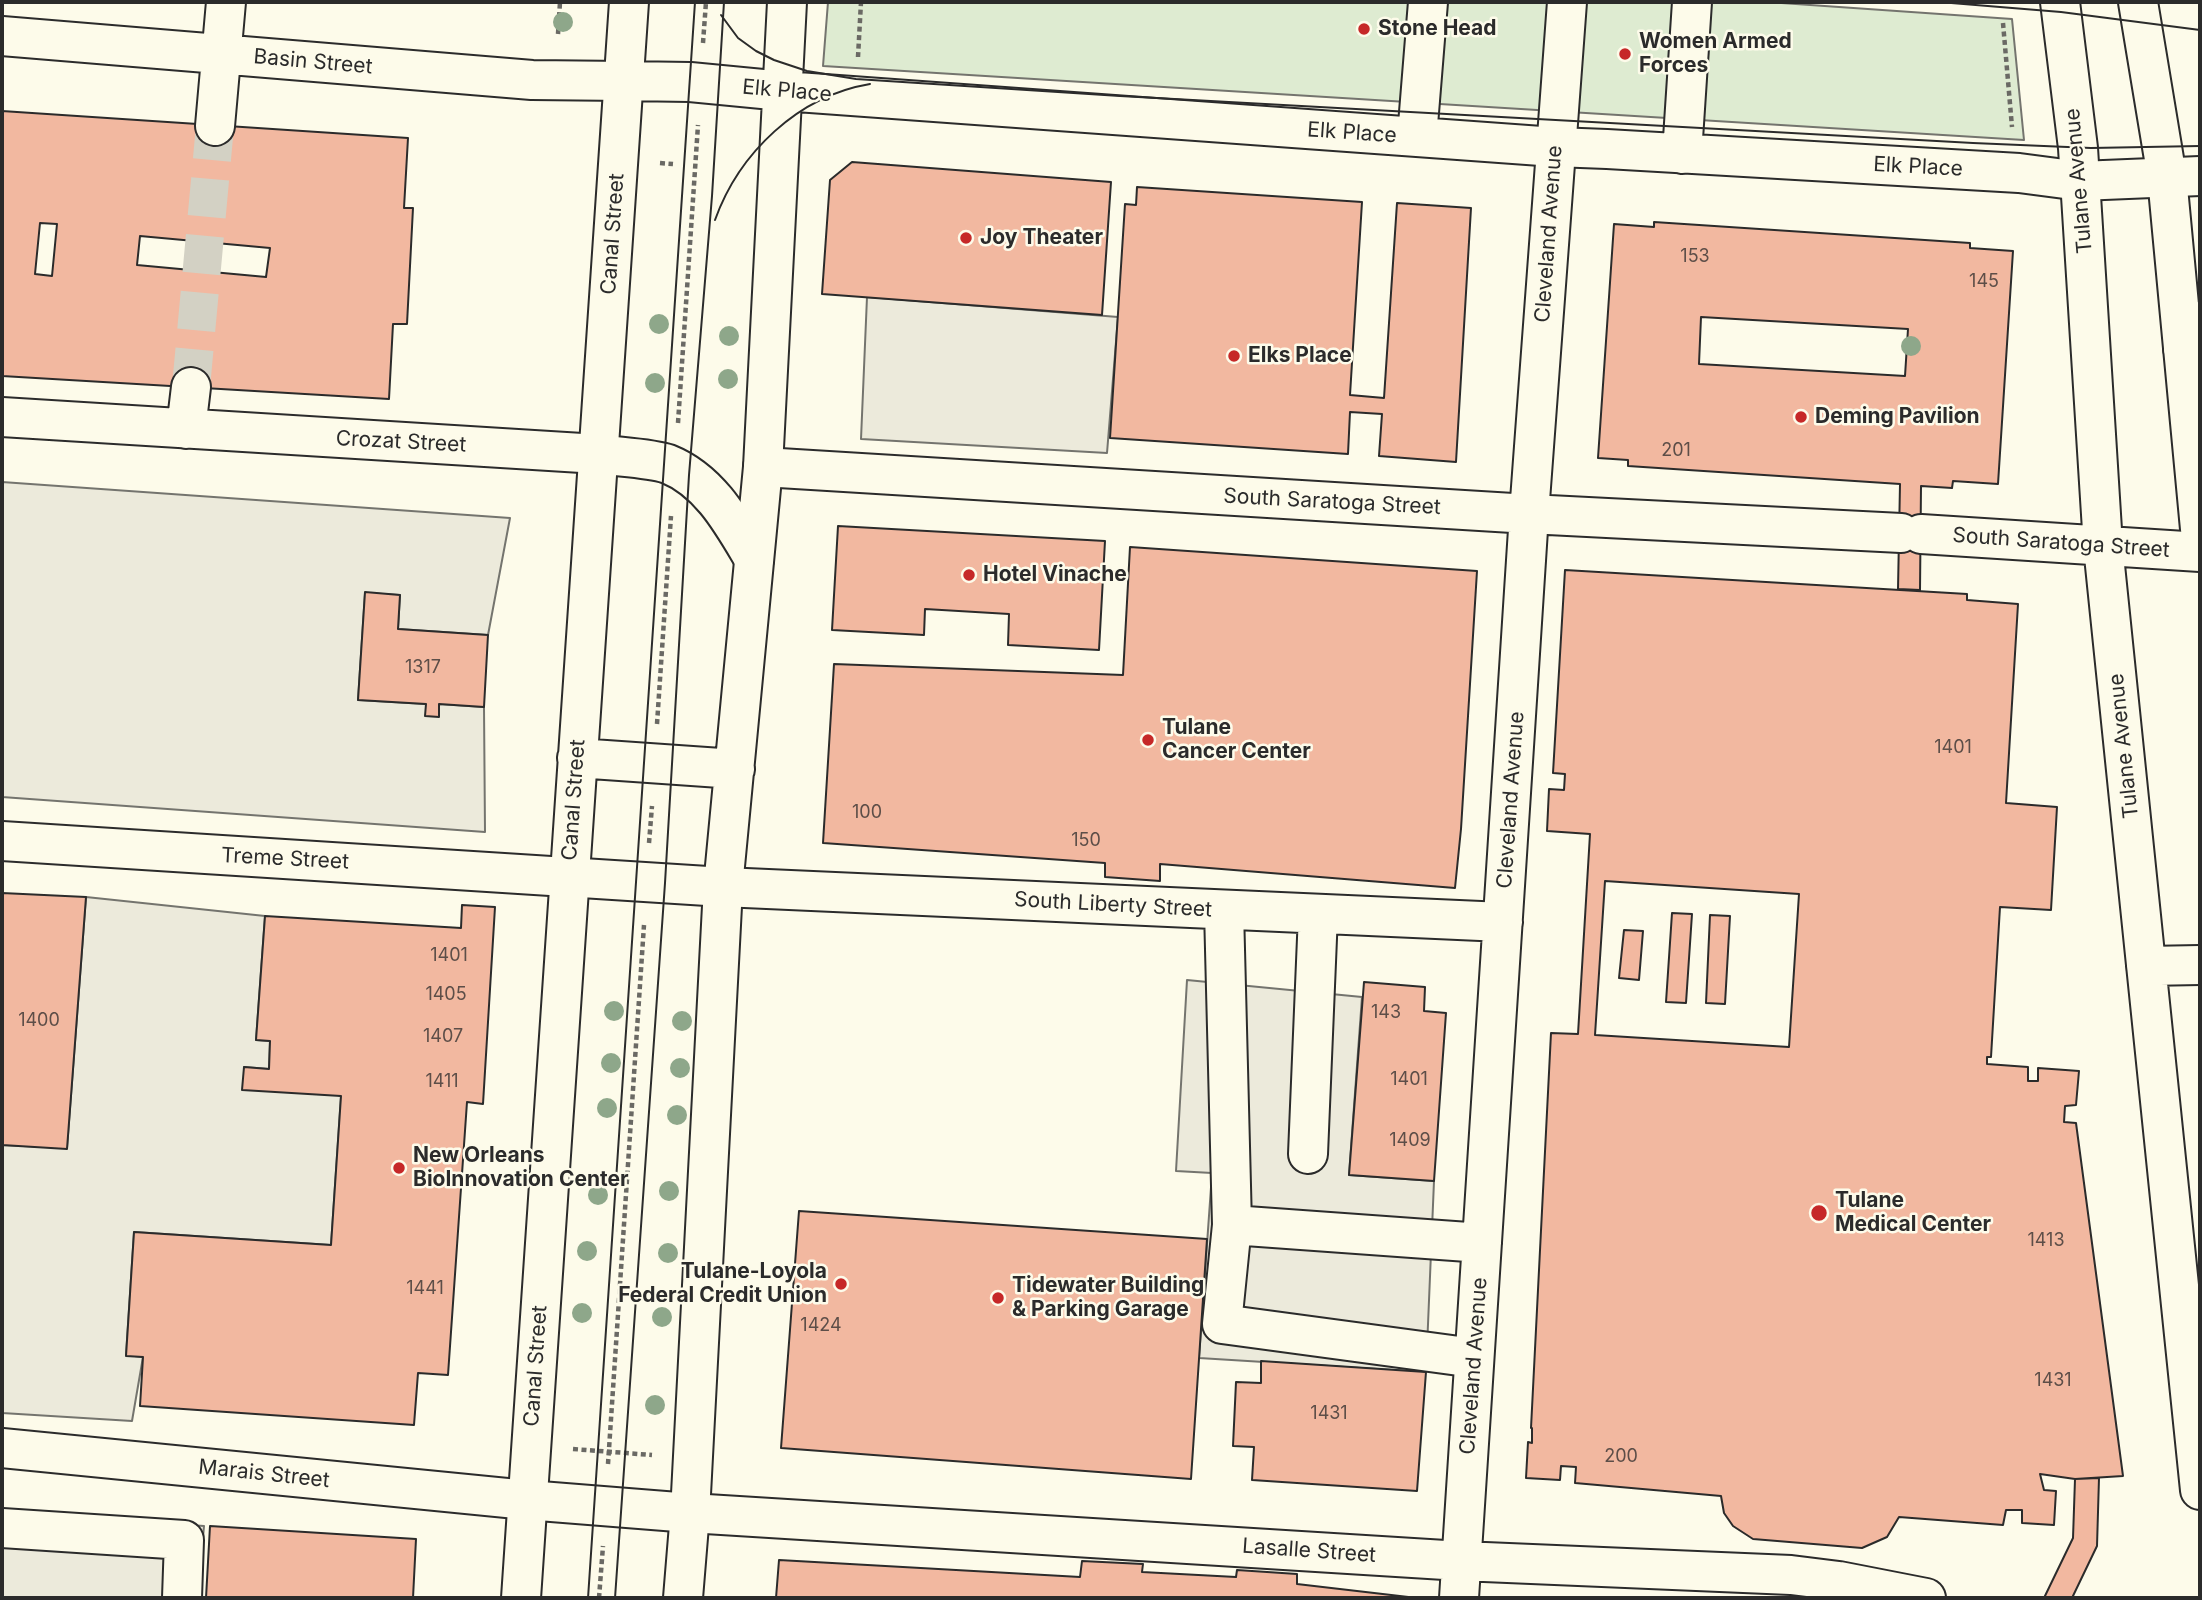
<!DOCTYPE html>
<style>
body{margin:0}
#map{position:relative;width:2202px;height:1600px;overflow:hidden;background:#fdfbea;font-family:Inter,sans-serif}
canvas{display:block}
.frame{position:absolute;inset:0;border:4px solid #2b2b2b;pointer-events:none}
</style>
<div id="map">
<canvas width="2202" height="1600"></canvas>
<div class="frame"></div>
</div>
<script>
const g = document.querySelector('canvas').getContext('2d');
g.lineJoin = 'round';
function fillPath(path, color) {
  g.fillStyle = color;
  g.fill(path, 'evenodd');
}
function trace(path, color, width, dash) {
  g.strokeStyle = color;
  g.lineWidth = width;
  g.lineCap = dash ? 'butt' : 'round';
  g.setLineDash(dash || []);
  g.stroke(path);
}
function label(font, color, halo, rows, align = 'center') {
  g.font = font + ' Inter,sans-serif';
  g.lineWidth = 5;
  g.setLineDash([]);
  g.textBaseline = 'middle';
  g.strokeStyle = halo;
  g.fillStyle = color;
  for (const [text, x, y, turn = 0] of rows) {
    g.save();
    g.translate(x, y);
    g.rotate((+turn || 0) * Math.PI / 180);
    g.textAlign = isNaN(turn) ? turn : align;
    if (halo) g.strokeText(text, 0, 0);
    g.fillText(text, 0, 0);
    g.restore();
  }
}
const green = new Path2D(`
 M828,2H1767L2012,19L2024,140L823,66Z`);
fillPath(green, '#deebd1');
trace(green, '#74746e', 2);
const parking = new Path2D(`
 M867,297L1118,317L1107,453L861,439Z
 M2,482L510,518L488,635L398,629L400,595L365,593L358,700L426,704L439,716V704L484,707L485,832L2,797Z
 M86,897L265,916L256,1040L270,1041L269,1069L244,1067L341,1096L331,1245L134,1232L126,1355L143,1357L132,1421L2,1413V1145L67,1148Z
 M1187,980L1362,997L1349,1175L1434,1181L1426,1372L1199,1358L1212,1173L1176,1171Z
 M2,1512L204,1526L198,1598H2Z`);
fillPath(parking, '#eceadb');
trace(parking, '#74746e', 2);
const building = new Path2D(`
 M2,111L408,138L404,208H413L407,324H393L389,399L2,376ZM40,223L57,224L52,276L35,274ZM140,236L270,248L266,277L137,265Z
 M852,162L1111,182L1102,315L822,294L830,180Z
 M1137,187L1362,202L1350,395L1384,398L1397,203L1471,208L1456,462L1379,456L1382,414L1350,412L1348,454L1110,438L1125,204L1136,205Z
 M1654,222L1970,243V248L2013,251L1998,484L1953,481L1952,488L1921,486L1920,590L1898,589L1900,484L1628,466V460L1598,458L1614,224L1654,227ZM1701,317L1908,329L1905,376L1699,364Z
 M838,526L1105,541L1099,650L1008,645L1009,614L925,609L924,635L832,630Z
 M1130,547L1477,571L1461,829L1455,888L1160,864V881L1105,877V863L823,843L834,664L1123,675Z
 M1565,570L1967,594V600L2018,604L2006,803L2057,807L2051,910L2000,907L1991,1057H1987V1064L2028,1067V1081H2038V1068L2079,1071L2076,1105L2065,1106L2064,1122L2076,1123L2123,1476L2075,1479L2040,1474L2044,1490L2056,1491L2054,1525L2022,1523V1510H2006L2003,1525L1899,1517L1887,1537L1862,1548L1753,1539L1733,1526L1724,1513L1721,1496L1575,1483L1576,1467L1561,1466L1560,1480L1526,1478L1528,1442L1532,1443V1428H1531L1551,1033L1578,1034L1590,834L1547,831L1549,789L1564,790L1565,774L1553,773ZM1605,881L1799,894L1789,1047L1595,1035Z
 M365,592L400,595L398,629L488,635L484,707L439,704V717L425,716L426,704L358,700Z
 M2,893L86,897L67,1149L2,1145Z
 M462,905L495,907L483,1104L467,1102L448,1375L418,1373L414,1425L140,1406L143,1357L126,1356L134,1232L331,1245L341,1096L242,1090L244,1067L269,1069L270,1041L256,1040L265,916L461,928Z
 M1672,913L1692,914L1686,1003L1666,1002Z
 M1710,915L1730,916L1725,1004L1706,1003Z
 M1624,930L1643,931L1639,980L1619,978Z
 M1364,982L1425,987L1424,1011L1446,1013L1434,1181L1349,1175Z
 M799,1211L1207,1239L1191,1479L781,1448Z
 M1261,1361L1426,1372L1417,1491L1252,1480L1254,1447L1233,1446L1236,1382L1261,1383Z
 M2099,1478L2097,1546L2072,1598H2044L2073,1538L2075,1479Z
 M210,1526L416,1539L413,1598H206Z
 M779,1560L1080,1577L1082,1561L1143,1564L1142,1572L1236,1577L1237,1570L1297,1574V1584L1417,1598H776Z`);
fillPath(building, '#f2b8a0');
trace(building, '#2b2b2b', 2);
trace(new Path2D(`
 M191,387L215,126`), '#d3d1c4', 38, [38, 19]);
const minor = new Path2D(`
 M2060,2L2078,148L2103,546L2200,1490
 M2138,2L2167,177L2200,529
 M2,36L532,80L625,81
 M215,126L226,2
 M2,417L598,454C617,457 650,458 668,464C710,481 732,522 754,559
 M186,429L191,387
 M763,467L1529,514L1901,533
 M1921,534L2200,552
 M2,841L723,887L1503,922
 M1224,910L1232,1225
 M2146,966L2200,965
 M1308,1154L1318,914
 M1474,1358L1222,1324L1232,1225L1482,1243
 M2,1448L527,1500L690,1513L1461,1561L1791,1575L1839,1581L1926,1598
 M2,1528L184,1540L182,1598
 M1459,1598L1529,514L1567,2`);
const major = new Path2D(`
 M625,81L690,82L783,91L1555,147L1607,149L2019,173L2080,181L2200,176
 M1417,137L1428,2
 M1682,154L1692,2
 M2183,348L2200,321
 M577,758L735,769
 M521,1598L629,2
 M683,1598L690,1513L723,887L763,467L787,2`);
trace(minor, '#2b2b2b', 42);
trace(major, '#2b2b2b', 42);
trace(new Path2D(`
 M2003,23L2012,127
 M558,34L560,2
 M703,43L706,2
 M858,57L861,2
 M660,163L673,164
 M678,423L698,125
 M657,724L671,516
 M649,843L652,806
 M573,1449L652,1455
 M608,1464L644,925
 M599,1598L603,1546`), '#6a6964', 4.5, [5, 3.5]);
trace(minor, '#fdfbea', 38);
trace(major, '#fdfbea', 38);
trace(new Path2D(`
 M1939,2L2061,12L2200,30
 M721,15L738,38L756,51L774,60L807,71L856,79L1120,96L1973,143L2091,148L2200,146
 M715,220C739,153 798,96 870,84
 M588,1598L695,2
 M615,1598L665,883L689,475L712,196L724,2`), '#2b2b2b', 2);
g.fillStyle = '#8ea78a';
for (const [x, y] of [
 [563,22],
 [659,324],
 [729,336],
 [1911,346],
 [728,379],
 [655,383],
 [614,1011],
 [682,1021],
 [611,1063],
 [680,1068],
 [607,1108],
 [677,1115],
 [669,1191],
 [598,1195],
 [587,1251],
 [668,1253],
 [582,1313],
 [662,1317],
 [655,1405]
]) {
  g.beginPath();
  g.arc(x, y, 10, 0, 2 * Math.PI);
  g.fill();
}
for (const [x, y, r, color] of [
 [1364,29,7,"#c62828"],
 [1625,54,7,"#c62828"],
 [966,238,7,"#c62828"],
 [1234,356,7,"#c62828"],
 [1801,417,7,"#c62828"],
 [969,575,7,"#c62828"],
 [1148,740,7,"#c62828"],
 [399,1168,7,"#c62828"],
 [1819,1213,9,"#c62828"],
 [841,1284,7,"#c62828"],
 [998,1298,7,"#c62828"]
]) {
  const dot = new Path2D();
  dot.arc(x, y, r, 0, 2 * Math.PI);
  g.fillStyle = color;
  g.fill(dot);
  trace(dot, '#fdfbea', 2.5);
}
label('18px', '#5d4e48', null, [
 ["153",1695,257],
 ["145",1984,282],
 ["201",1676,451],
 ["1317",423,668],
 ["1401",1953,748],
 ["100",867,813],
 ["150",1086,841],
 ["1401",449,956],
 ["1405",446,995],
 ["143",1386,1013],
 ["1400",39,1021],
 ["1407",443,1037],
 ["1401",1409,1080],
 ["1411",442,1082],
 ["1409",1410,1141],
 ["1413",2046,1241],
 ["1441",425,1289],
 ["1424",821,1326],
 ["1431",2053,1381],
 ["1431",1329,1414],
 ["200",1621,1457]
]);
label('bold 21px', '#2b2b2b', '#fdfbea', [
 ["Stone Head",1378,29],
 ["Women Armed",1639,42],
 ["Forces",1639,66],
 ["Joy Theater",980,238],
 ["Elks Place",1248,356],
 ["Deming Pavilion",1815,417],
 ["Hotel Vinache",983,575],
 ["Tulane",1162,728],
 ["Cancer Center",1162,752],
 ["New Orleans",413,1156],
 ["BioInnovation Center",413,1180],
 ["Tulane",1835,1201],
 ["Medical Center",1835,1225],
 ["Tulane-Loyola",827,1272,"right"],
 ["Federal Credit Union",827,1296,"right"],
 ["Tidewater Building",1012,1286],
 ["& Parking Garage",1012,1310]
], 'left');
label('21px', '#2b2b2b', '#fdfbea', [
 ["Basin Street",313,62,5],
 ["Elk Place",787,91,5],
 ["Elk Place",1352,133,4],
 ["Elk Place",1918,167,3],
 ["Tulane Avenue",2079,181,-95],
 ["Canal Street",613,234,-86],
 ["Cleveland Avenue",1549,234,-86],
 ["Crozat Street",401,442,3],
 ["South Saratoga Street",1332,502,3],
 ["South Saratoga Street",2061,543,4],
 ["Tulane Avenue",2124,746,-96],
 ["Canal Street",574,800,-86],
 ["Cleveland Avenue",1511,800,-86],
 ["Treme Street",285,859,3],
 ["South Liberty Street",1113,905,3],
 ["Canal Street",536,1366,-86],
 ["Cleveland Avenue",1474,1366,-86],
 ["Marais Street",264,1474,6],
 ["Lasalle Street",1309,1551,4]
]);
</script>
